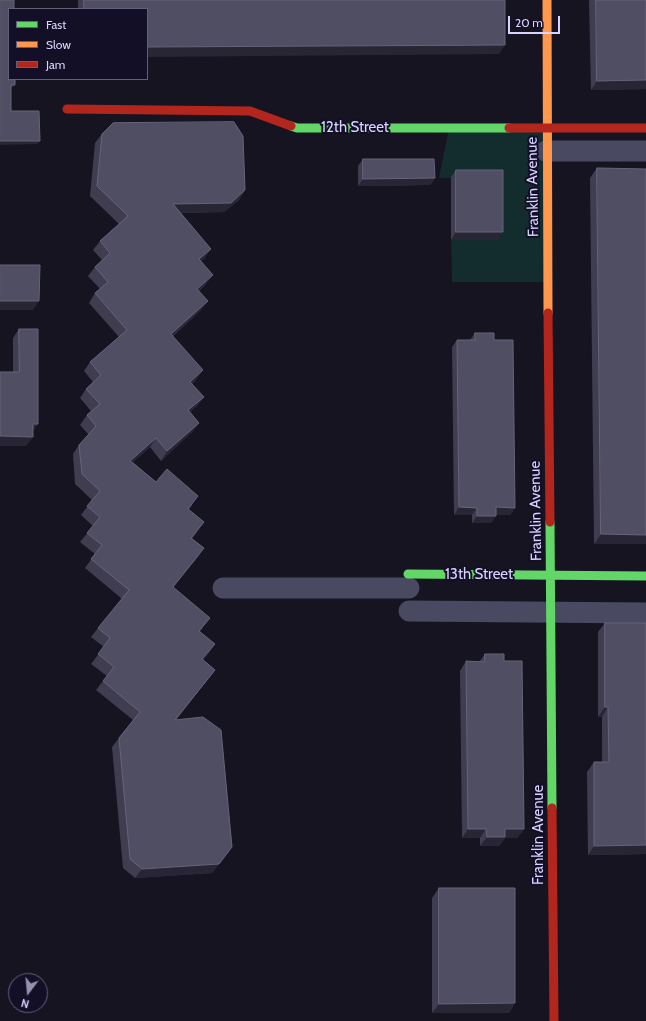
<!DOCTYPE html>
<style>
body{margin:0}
#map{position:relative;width:646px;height:1021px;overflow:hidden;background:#161421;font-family:Cabin,sans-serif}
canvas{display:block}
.legend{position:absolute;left:8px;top:8px;width:140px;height:72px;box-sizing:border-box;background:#130f26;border:1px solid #625e7d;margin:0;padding:5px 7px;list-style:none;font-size:12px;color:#d9d4ff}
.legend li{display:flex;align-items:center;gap:8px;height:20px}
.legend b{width:20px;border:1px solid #625e7d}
.north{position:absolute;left:8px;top:973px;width:40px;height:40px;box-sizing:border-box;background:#130f26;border:1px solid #625e7d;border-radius:50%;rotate:196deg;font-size:11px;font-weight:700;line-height:16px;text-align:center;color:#d9d4ff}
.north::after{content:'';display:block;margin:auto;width:14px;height:18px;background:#9591b1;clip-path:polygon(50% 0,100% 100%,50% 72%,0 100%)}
.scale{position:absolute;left:508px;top:16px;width:52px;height:18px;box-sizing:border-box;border:2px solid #d9d4ff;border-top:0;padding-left:5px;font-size:12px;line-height:14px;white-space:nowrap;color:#d9d4ff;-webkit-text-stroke:3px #130f26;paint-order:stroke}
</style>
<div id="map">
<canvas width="646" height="1021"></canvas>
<ul class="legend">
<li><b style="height:5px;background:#63d668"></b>Fast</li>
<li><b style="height:5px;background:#ff974d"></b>Slow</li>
<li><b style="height:5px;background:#b3261e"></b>Jam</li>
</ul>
<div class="north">N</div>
<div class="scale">20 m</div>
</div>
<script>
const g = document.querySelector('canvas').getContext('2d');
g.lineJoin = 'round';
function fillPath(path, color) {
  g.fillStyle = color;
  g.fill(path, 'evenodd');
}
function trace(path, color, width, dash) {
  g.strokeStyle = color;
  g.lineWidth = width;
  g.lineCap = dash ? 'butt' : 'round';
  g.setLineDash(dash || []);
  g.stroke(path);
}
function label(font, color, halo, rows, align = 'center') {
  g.font = font + ' Cabin,sans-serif';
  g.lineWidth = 4;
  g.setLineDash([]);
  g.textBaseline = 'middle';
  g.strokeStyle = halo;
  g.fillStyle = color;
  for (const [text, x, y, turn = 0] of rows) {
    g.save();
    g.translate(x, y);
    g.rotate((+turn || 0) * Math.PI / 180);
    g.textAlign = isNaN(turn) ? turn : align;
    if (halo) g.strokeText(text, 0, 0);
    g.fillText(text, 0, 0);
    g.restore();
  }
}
fillPath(new Path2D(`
 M449,128H546L547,282H452L451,240L498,239L495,177L439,178Z`), '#132c2d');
trace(new Path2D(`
 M546,151H646
 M223,588H409
 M409,611L646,613`), '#4a4962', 21);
trace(new Path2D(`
 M291,126L297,128H509
 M550,522L552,808
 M408,574L646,576`), '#63d668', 9);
trace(new Path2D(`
 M547,0L548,313`), '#ff974d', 9);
trace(new Path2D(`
 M67,109L250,111L291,126
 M509,128H646
 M548,313L550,522
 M552,808L554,1021`), '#b3261e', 9);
fillPath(new Path2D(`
 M78,0H505L499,54L147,9H78Z
 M589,0H646V89L591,90Z
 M102,134L245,190L239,200L224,212L180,213L205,258L201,261L206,284L199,291L201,310L173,336L196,380L192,384L204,397L197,406L190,412L199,423L192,432L161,461L150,447L133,462L156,482L192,505L189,509L198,531L192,539L204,548L197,558L173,587L203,627L200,631L209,653L203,660L215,670L208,679L176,720L232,847L212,873L135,878L123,868L112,747L133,720L96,690L107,676L91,664L104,647L91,637L98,628L122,599L85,568L95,554L80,542L93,526L81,515L92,500L75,484L73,454L79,445L89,435L80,425L87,415L91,411L80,398L86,389L93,382L84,371L90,362L119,337L89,303L95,293L100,289L88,276L95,267L102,260L93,250L100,241L119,224L90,196L95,143Z
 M363,159L435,178L430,185L358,186V166Z
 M597,168L646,169V544H594L590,178Z
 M456,170L498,240H451V177Z
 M19,329L33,431L26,446L13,372V338Z
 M475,333L494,340L515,508L510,515H496L491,523H472V515H454L452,347L457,340H470Z
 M605,623L646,854L588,855L587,772L594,762H602V717H598V632Z
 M485,654L504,661L524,829L517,838H505L499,846H480V838H462L460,671L466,661L479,662Z
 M439,888L515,1003L509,1013H432V898Z`), '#403d50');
fillPath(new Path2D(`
 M505,45L499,54L147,57V47Z
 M646,80V89L591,90L597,81Z
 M11,85H15L12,88H8Z
 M0,141H40L37,144L0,145Z
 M435,178L430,185L358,186L363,179Z
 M245,190L239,200L224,212L166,213L173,204Z
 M456,232H503L498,240H451Z
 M211,249L205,258L193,268L199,259Z
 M213,275L206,284L190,298L197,289Z
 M0,301H39L33,310H0Z
 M208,301L201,310L164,343L171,334Z
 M203,370L196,380L183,391L190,382Z
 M204,397L197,406L182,419L188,410Z
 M199,423L192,432L161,461L167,451Z
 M33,424H38L31,434Z
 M0,436L33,437L26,446H0Z
 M156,438L150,447L124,470L130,461Z
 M459,507L477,508L472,515H454Z
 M496,507L515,508L510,515H491Z
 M477,516H496L491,523H472Z
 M204,522L198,531L184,547L191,538Z
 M601,534L646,535V544H594Z
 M204,548L197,558L166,596L173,587Z
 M210,618L203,627L193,640L199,631Z
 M215,644L209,653L196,669L202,659Z
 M215,670L208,679L168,729L175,720Z
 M605,707H608L602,717H598Z
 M468,829H486L480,838H462Z
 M505,829H524L517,838H505L499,846H480L487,837Z
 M646,845V854L588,855L594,846Z
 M232,847L212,873L135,878L142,869Z
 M515,1003L509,1013H432L439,1004Z`), '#282635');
const building = new Path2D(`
 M0,0H14V9H9V79H15V85H11V111H39L40,141H0Z
 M84,0H505V45L147,47V9H84Z
 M596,0H646V80L597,81Z
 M234,122L243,136L245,190L231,203L173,204L211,249L199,259L213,275L197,289L208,301L171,334L203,370L190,382L204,397L188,410L199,423L167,451L156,438L130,461L156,482L167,469L198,496L188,509L204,522L191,538L204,548L173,587L210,618L199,631L215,644L202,659L215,670L175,720L203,717L221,730L232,847L219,864L142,869L130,859L119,738L140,712L103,681L114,667L98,654L110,638L98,628L129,590L91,559L102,545L87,533L100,517L87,506L100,491L82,474L79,445L96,426L87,415L100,404L86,389L101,375L90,362L127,330L95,293L108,282L95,267L110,253L100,241L128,216L97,186L102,134L113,123Z
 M363,159H434L435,178L363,179Z
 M597,168L646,169V535L601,534Z
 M456,170H503V232H456Z
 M0,265H40L39,301H0Z
 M19,329H38V424H33V437L0,436V372H19Z
 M475,333H494V340H513L515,508L496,507V516H477V508L459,507L457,340H475Z
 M605,623H646V845L594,846V762H609L608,707H605Z
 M485,654H504V661H522L524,829H505V837H487L486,829H468L466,661L484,662Z
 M439,888H515V1003L439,1004Z`);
fillPath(building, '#504e63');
trace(building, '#66637b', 1);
label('15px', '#d9d4ff', '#130f26', [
 ["12th Street",355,128],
 ["Franklin Avenue",533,187,-91],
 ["Franklin Avenue",536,511,-91],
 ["13th Street",479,575],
 ["Franklin Avenue",539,835,-90]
]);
</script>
